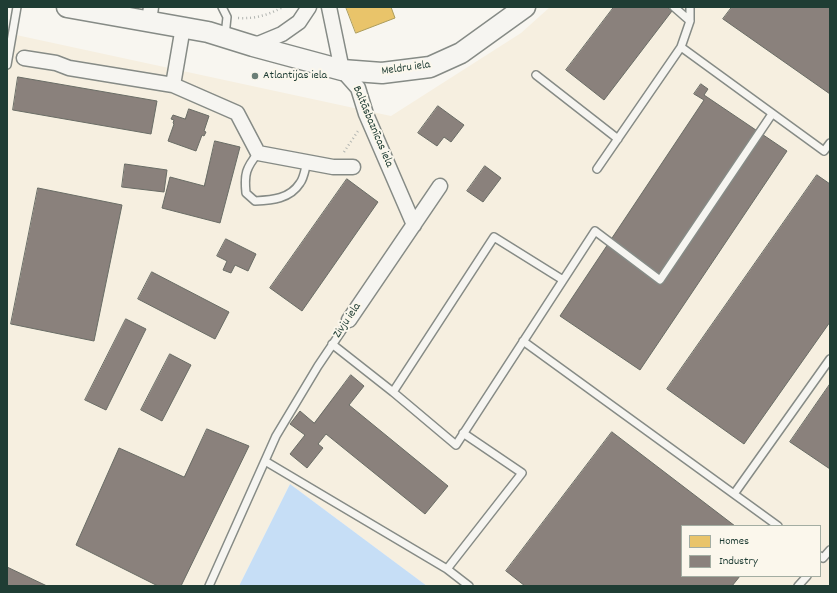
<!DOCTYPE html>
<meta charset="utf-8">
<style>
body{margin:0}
#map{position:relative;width:837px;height:593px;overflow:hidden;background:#f8f6f0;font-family:Dekko,sans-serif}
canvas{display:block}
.frame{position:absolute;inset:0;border:8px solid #1f3d34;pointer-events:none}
.legend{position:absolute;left:681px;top:525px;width:140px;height:52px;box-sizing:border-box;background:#fbf7ec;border:1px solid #a3ada2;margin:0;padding:5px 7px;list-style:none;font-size:12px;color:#1f3d34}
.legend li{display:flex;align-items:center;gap:8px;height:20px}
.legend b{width:20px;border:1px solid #a3ada2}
</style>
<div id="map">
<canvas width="837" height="593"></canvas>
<div class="frame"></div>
<ul class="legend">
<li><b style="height:11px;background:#e9c46a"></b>Homes</li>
<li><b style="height:11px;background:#8a817c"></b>Industry</li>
</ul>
</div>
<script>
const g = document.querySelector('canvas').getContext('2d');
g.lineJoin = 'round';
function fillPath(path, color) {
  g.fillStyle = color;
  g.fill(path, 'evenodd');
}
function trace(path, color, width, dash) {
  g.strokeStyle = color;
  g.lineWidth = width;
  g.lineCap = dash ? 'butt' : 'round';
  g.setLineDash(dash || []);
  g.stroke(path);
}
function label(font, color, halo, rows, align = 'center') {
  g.font = font + ' Dekko,sans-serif';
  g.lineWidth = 4;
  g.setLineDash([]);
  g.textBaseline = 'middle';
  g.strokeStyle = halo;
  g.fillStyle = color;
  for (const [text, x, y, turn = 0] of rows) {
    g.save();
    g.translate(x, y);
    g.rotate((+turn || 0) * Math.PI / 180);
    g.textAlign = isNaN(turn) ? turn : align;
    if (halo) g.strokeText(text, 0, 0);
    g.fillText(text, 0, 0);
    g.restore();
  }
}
fillPath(new Path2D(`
 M550,7H830V586H427L290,484L239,586H7V33L391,116L521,33ZM682,526H820V576H682Z`), '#f6efe0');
fillPath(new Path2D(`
 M290,484L427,586H239Z`), '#c6def6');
const homes = new Path2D(`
 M346,7H391L395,18L356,33Z`);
fillPath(homes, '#e9c46a');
trace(homes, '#ac9c5a', 1);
const industry = new Path2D(`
 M614,7H667L672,11L604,100L566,70Z
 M732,7H830V94L723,19Z
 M18,77L157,101L151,134L13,110Z
 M701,84L708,89L704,95L787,151L640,370L560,316L704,100L694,94Z
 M438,106L464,125L451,142L444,137L437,146L418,133Z
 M189,109L209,116L204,131L206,132L204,136L202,135L196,151L168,141L174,124L173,123L174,120L171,119L173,115L185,119Z
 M215,141L240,147L220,223L162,208L170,177L204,186Z
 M125,164L167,170L164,192L122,187Z
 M485,166L501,178L483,202L467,191Z
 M817,175L830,184V322L744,444L667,389Z
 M347,179L378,202L302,311L270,288Z
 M38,188L122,205L94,341L11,324Z
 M226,239L256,254L248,271L235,265L231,273L223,270L227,261L217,256Z
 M152,272L229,312L215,339L138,299Z
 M126,319L146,329L106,410L85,400Z
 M170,354L191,365L162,421L141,410Z
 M351,375L364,386L349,405L448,486L425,514L326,434L318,444L323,448L307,468L290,454L305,435L290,424L300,411L314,423Z
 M830,384V469L790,442Z
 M207,429L249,446L181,586H158L76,545L119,448L184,477Z
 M612,432L735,526H682V576H740L732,586H525L506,571Z
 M7,567L47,586H7Z`);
fillPath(industry, '#8a817c');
trace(industry, '#6a6d66', 1);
const service = new Path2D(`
 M222,7L227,17L225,36
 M674,7L690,21
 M690,7V21L681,47L824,151L830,143
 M7,65L17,7
 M536,75L618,139
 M258,153C246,168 244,174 246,193L255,201C272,200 290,199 300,183C304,178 305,169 307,162
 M597,169L681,47
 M563,280L494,237L393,392L456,445L595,231L660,280L772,114
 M523,341L778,526
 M332,344L393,392
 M463,433L522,473L447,569L469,586
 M265,461L447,569
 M734,494L830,359
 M820,556L823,558L830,550
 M209,586L276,436L318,366L349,320
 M798,586L807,576`);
const minor = new Path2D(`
 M329,7L342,70L358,88L366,114L414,225
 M149,21L151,7
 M183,27L173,85L237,113L258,153L333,167H353
 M253,46L282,34L299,22L309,7
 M24,58L56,63L69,68L173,85
 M349,320L440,186`);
const secondary = new Path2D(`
 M67,7L208,32L253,46L342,70L382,73L430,67L461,53L525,7`);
trace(service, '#868b86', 10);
trace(minor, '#868b86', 17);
trace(secondary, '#868b86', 23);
trace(new Path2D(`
 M238,18C256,19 268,15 283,7
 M344,152L358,131`), '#b2b5b1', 2.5, [1, 3]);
trace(service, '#f6f5f1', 7);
trace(minor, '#f6f5f1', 14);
trace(secondary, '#f6f5f1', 20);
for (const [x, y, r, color] of [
 [255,76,4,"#6b7e76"]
]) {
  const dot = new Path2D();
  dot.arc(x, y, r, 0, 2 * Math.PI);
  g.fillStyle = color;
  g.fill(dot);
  trace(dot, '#fbf7ec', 1.5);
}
label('12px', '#1f3d34', '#fbf7ec', [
 ["Meldru iela",406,69,-8],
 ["Baltāsbaznīcas iela",372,127,67],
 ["Zivju iela",348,321,-56]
]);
label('12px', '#1f3d34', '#fbf7ec', [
 ["Atlantijas iela",263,76]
], 'left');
</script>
